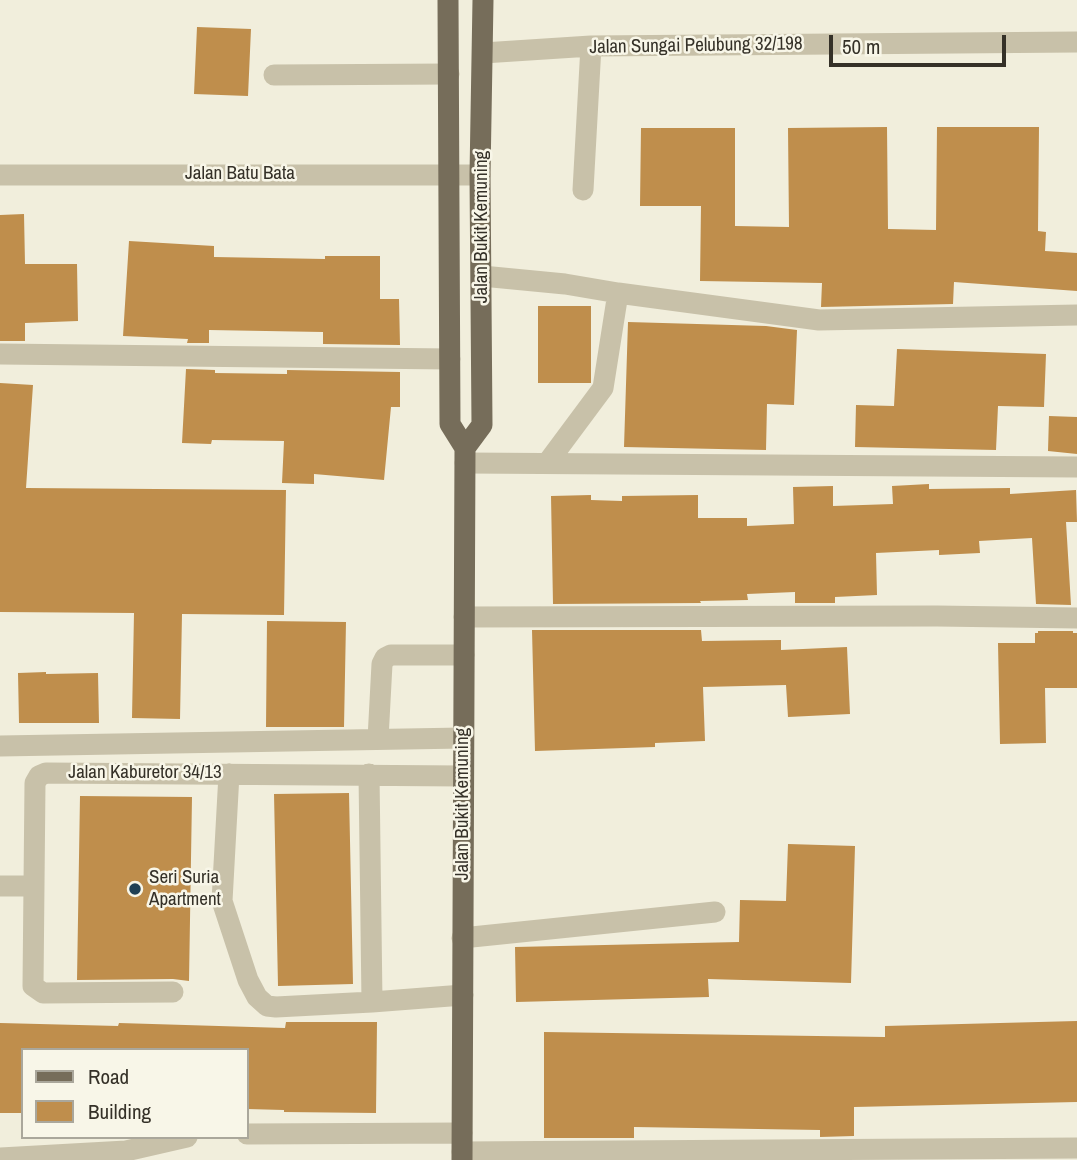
<!DOCTYPE html>
<style>
body{margin:0}
#map{position:relative;width:1077px;height:1160px;overflow:hidden;background:#f1eedc;font-family:"Archivo Narrow",sans-serif}
canvas{display:block}
.legend{position:absolute;left:21px;top:1048px;width:228px;height:91px;box-sizing:border-box;background:#f8f6e8;border:2px solid #aaa79b;margin:0;padding:9px 12px;list-style:none;font-size:21px;color:#353128}
.legend li{display:flex;align-items:center;gap:14px;height:35px}
.legend b{width:35px;border:2px solid #aaa79b}
.scale{position:absolute;left:829px;top:35px;width:177px;height:32px;box-sizing:border-box;border:4px solid #353128;border-top:0;padding-left:9px;font-size:21px;line-height:24px;white-space:nowrap;color:#353128;-webkit-text-stroke:5px #f8f6e8;paint-order:stroke}
</style>
<div id="map">
<canvas width="1077" height="1160"></canvas>
<ul class="legend">
<li><b style="height:9px;background:#766d5a"></b>Road</li>
<li><b style="height:19px;background:#bf8e4c"></b>Building</li>
</ul>
<div class="scale">50 m</div>
</div>
<script>
const g = document.querySelector('canvas').getContext('2d');
g.lineJoin = 'round';
function fillPath(path, color) {
  g.fillStyle = color;
  g.fill(path, 'evenodd');
}
function trace(path, color, width, dash) {
  g.strokeStyle = color;
  g.lineWidth = width;
  g.lineCap = dash ? 'butt' : 'round';
  g.setLineDash(dash || []);
  g.stroke(path);
}
function label(font, color, halo, rows, align = 'center') {
  g.font = font + ' "Archivo Narrow",sans-serif';
  g.lineWidth = 5;
  g.setLineDash([]);
  g.textBaseline = 'middle';
  g.strokeStyle = halo;
  g.fillStyle = color;
  for (const [text, x, y, turn = 0] of rows) {
    g.save();
    g.translate(x, y);
    g.rotate((+turn || 0) * Math.PI / 180);
    g.textAlign = isNaN(turn) ? turn : align;
    if (halo) g.strokeText(text, 0, 0);
    g.fillText(text, 0, 0);
    g.restore();
  }
}
fillPath(new Path2D(`
 M197,27L251,29L248,96L194,94Z
 M887,127L888,229L936,230L937,127H1039L1038,231L1046,232L1045,251L1077,253V291L954,282L953,304L821,307L822,283L700,281L701,206H640L641,128H735V226L789,227L788,128Z
 M24,214L25,264H77L78,321L25,323V341H0V215Z
 M129,241L214,246V257L325,259V256H380V299H399L400,345L323,344V332L209,330V343H187L188,339L123,336Z
 M538,306H591V383H538Z
 M628,322L766,326L797,330L794,405L767,404L766,450L624,447Z
 M897,349L1046,354L1044,407L998,406L996,450L855,447L856,405L894,406Z
 M186,369L215,370V373L287,374V370L400,372V407H391L384,480L314,474V484L282,483L284,441L212,440L211,444L182,443Z
 M0,383L33,385L26,488L286,490L284,615L182,614L180,719L132,718L134,613L0,612Z
 M1049,416L1077,417V454L1048,451Z
 M929,484V489L1010,488V494L1076,490L1077,522H1066L1071,605L1036,604L1032,538L979,541L980,553L939,555V550L876,553L877,595L835,597V603H795V592L747,594L748,600L700,601L701,603L553,604L551,496L591,495V500L622,501V496L698,495V518H747V526L794,524L793,487L833,486V506L893,504L892,486Z
 M267,621L346,622L344,727H266Z
 M532,630H701L702,641L781,640V650L847,647L850,714L788,717L786,685L703,687L705,741L655,743V747L535,751Z
 M1038,631H1073V633H1077V688H1045L1046,743L1000,744L998,643H1035V633H1038Z
 M46,672V674L98,673L99,723H19L18,673Z
 M349,793L353,984L278,986L274,794Z
 M80,796L192,797L189,981L173,979L77,980Z
 M788,844L855,846L851,983L708,979L709,997L516,1002L515,947L739,942L740,900L786,901Z
 M1077,1021V1102L854,1107V1136L820,1137V1130L634,1127V1138H544V1032L885,1037V1026Z
 M286,1022H377L376,1113L284,1112V1110L247,1109V1050H23V1113H0V1023L118,1026L119,1023L285,1028Z`), '#bf8e4c');
trace(new Path2D(`
 M483,53L591,46L1077,42
 M274,75L449,74
 M0,175H480
 M583,190L591,46
 M482,276L565,284L618,293L819,320L1077,315
 M0,354L450,359
 M548,462L603,388L618,293
 M465,463L1077,467
 M464,617L937,616L1077,618
 M378,739L382,664L385,658L391,655H464
 M0,746L463,738
 M229,774L222,901L248,980L257,997L267,1006L276,1007L372,1002
 M369,774L372,1002L463,995
 M0,886H34
 M462,938L715,912
 M173,992L43,993L33,986L35,783L39,776L46,773L463,776
 M247,1134L462,1133
 M462,1152L1077,1148
 M0,1158L126,1151L187,1137`), '#c8c1a9', 21);
trace(new Path2D(`
 M448,0L450,424L465,448L462,1160
 M465,448L482,425L480,175L483,0`), '#766d5a', 21);
for (const [x, y, r, color] of [
 [135,889,7,"#204054"]
]) {
  const dot = new Path2D();
  dot.arc(x, y, r, 0, 2 * Math.PI);
  g.fillStyle = color;
  g.fill(dot);
  trace(dot, '#f8f6e8', 2.5);
}
label('19px', '#353128', '#f8f6e8', [
 ["Jalan Sungai Pelubung 32/198",696,46,-1],
 ["Jalan Batu Bata",240,174],
 ["Jalan Bukit Kemuning",482,227,-90],
 ["Jalan Kaburetor 34/13",145,773],
 ["Jalan Bukit Kemuning",463,804,-90]
]);
label('19px', '#353128', '#f8f6e8', [
 ["Seri Suria",149,878],
 ["Apartment",149,900]
], 'left');
</script>
